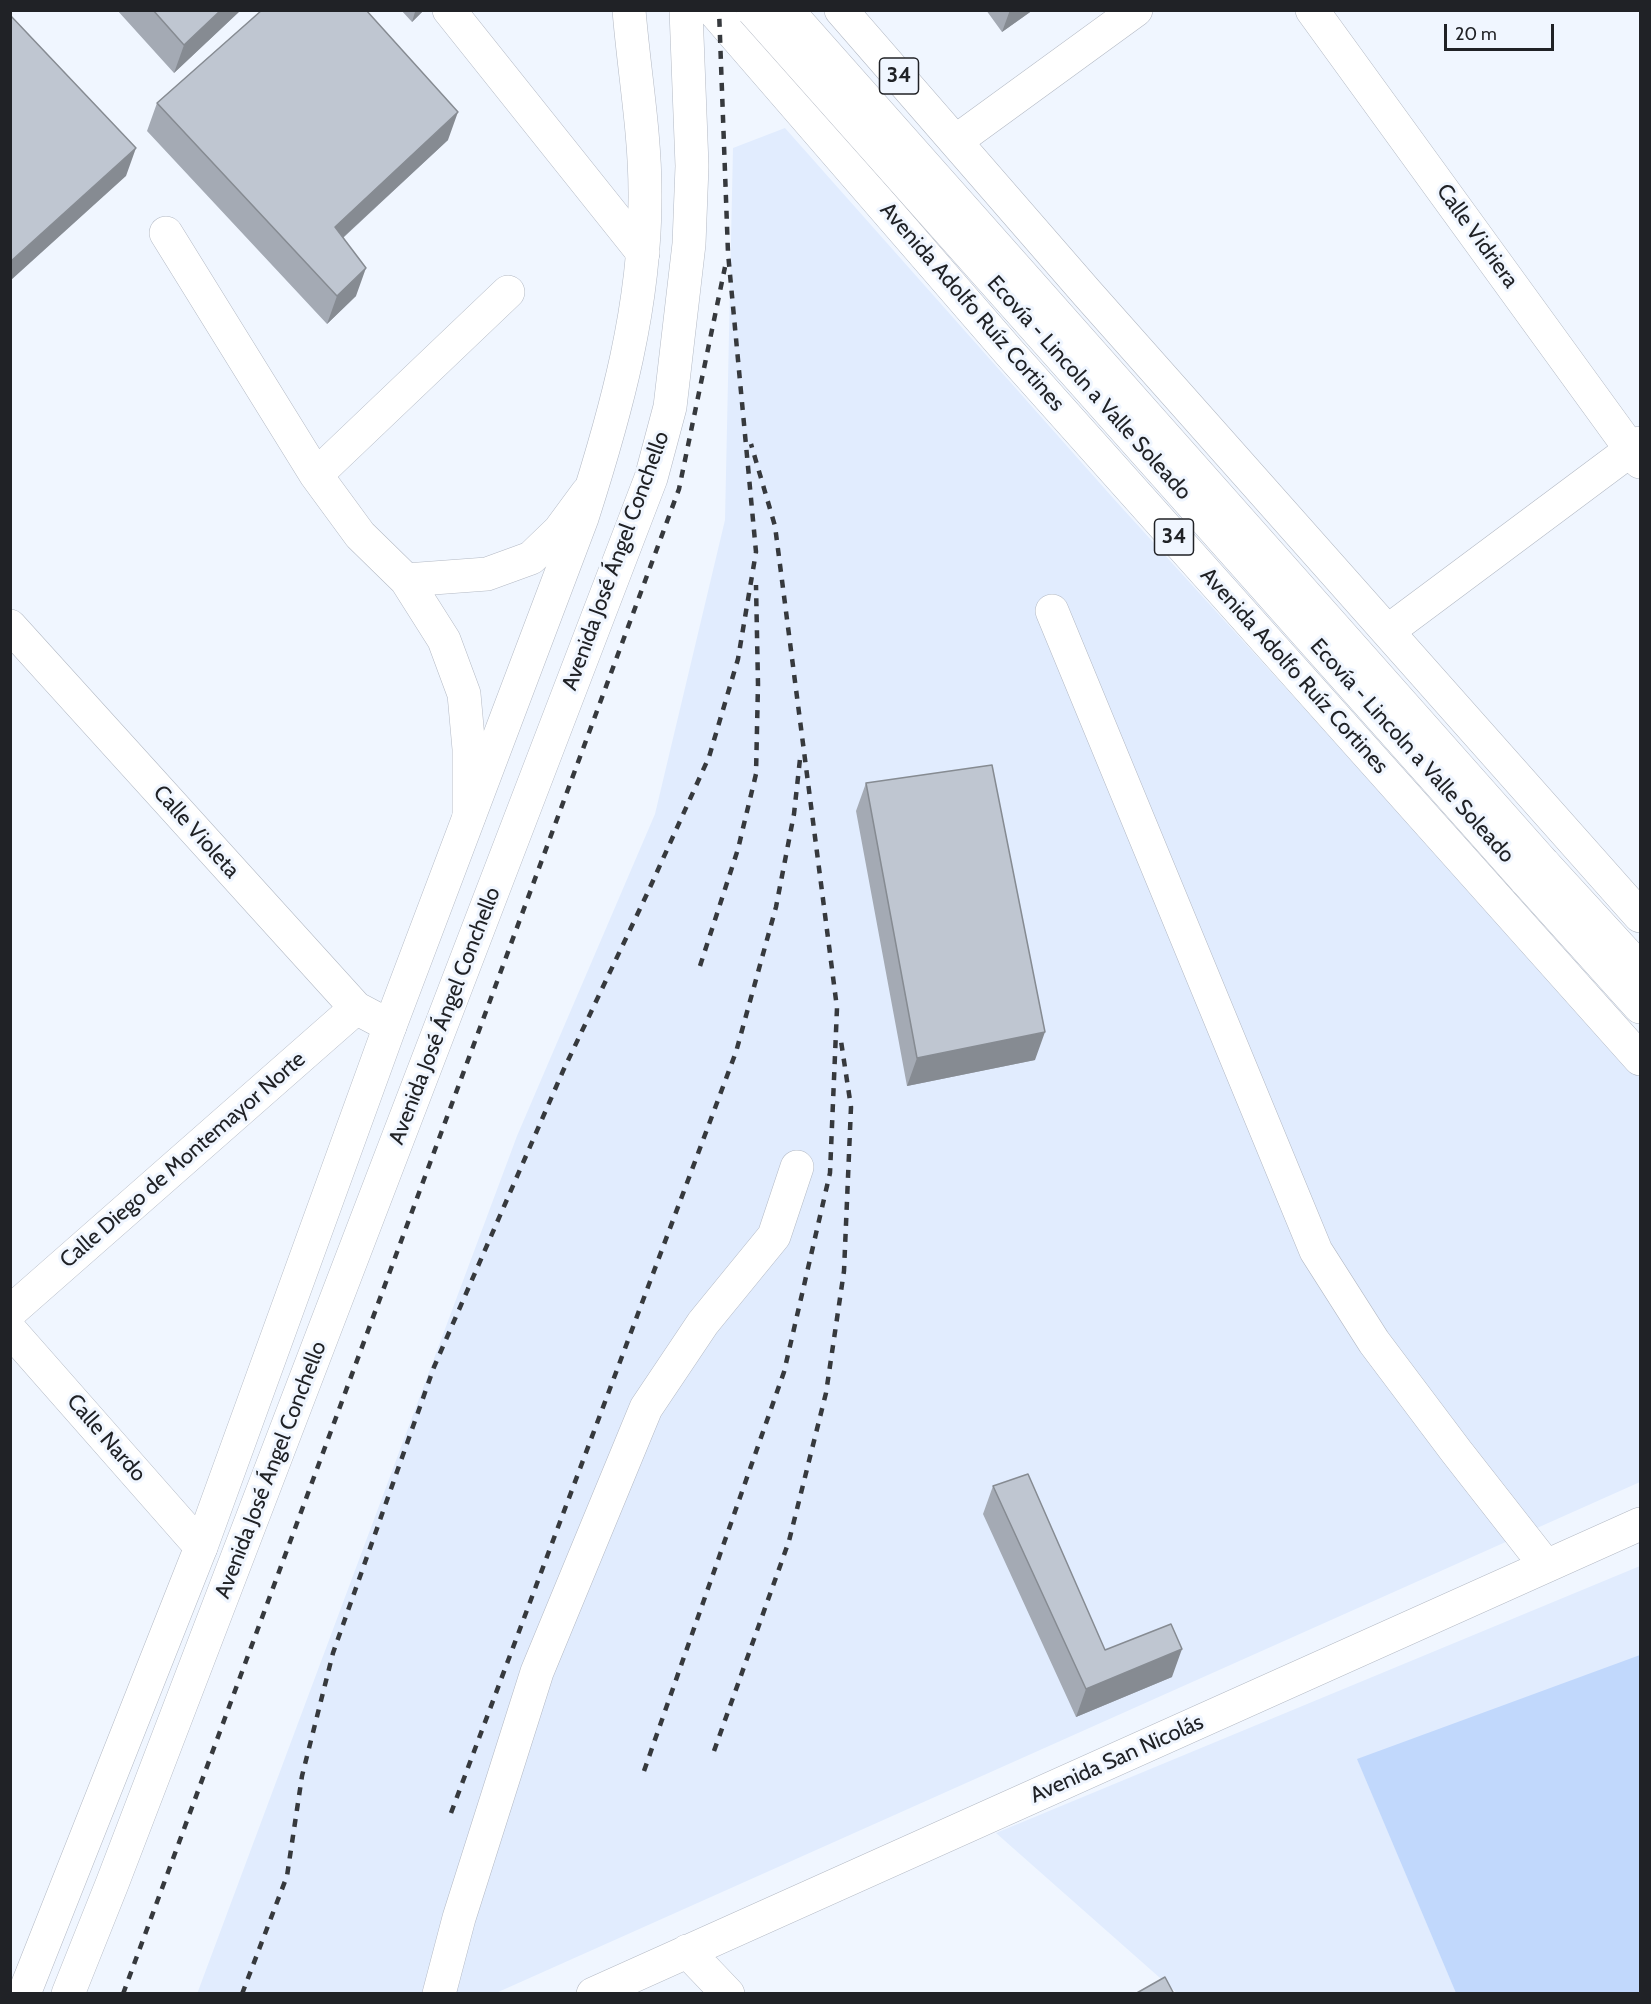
<!DOCTYPE html>
<meta charset="utf-8">
<style>
body{margin:0}
#map{position:relative;width:1651px;height:2004px;overflow:hidden;background:#f0f6ff;font-family:Cabin,sans-serif}
canvas{display:block}
.frame{position:absolute;inset:0;border:12px solid #202226;pointer-events:none}
.scale{position:absolute;left:1444px;top:24px;width:110px;height:27px;box-sizing:border-box;border:3px solid #202226;border-top:0;padding-left:8px;font-size:18px;line-height:21px;white-space:nowrap;color:#202226;-webkit-text-stroke:4px #f0f6ff;paint-order:stroke}
</style>
<div id="map">
<canvas width="1651" height="2004"></canvas>
<div class="frame"></div>
<div class="scale">20 m</div>
</div>
<script>
const g = document.querySelector('canvas').getContext('2d');
g.lineJoin = 'round';
function fillPath(path, color) {
  g.fillStyle = color;
  g.fill(path, 'evenodd');
}
function trace(path, color, width, dash) {
  g.strokeStyle = color;
  g.lineWidth = width;
  g.lineCap = dash ? 'butt' : 'round';
  g.setLineDash(dash || []);
  g.stroke(path);
}
function label(font, color, halo, rows, align = 'center') {
  g.font = font + ' Cabin,sans-serif';
  g.lineWidth = 6;
  g.setLineDash([]);
  g.textBaseline = 'middle';
  g.strokeStyle = halo;
  g.fillStyle = color;
  for (const [text, x, y, turn = 0] of rows) {
    g.save();
    g.translate(x, y);
    g.rotate((+turn || 0) * Math.PI / 180);
    g.textAlign = isNaN(turn) ? turn : align;
    if (halo) g.strokeText(text, 0, 0);
    g.fillText(text, 0, 0);
    g.restore();
  }
}
fillPath(new Path2D(`
 M785,128L1113,498L1640,1078V1482L496,1993L197,1994L517,1136L655,814L725,520L733,148Z
 M1640,1566V1993H1177L996,1833Z`), '#e1ecfe');
fillPath(new Path2D(`
 M1640,1655V1993H1456L1357,1759Z`), '#c1d8fc');
const minor = new Path2D(`
 M449,10L643,253
 M1312,10L1640,462
 M956,141L1136,10
 M166,233L316,475L360,535L406,580L444,640L464,694L469,749V816
 M316,475L508,292
 M406,580L487,574L531,558L559,531L587,493
 M1052,611L1316,1251L1374,1342L1456,1451L1546,1566
 M10,626L356,1008L390,1026
 M1388,631L1640,443
 M1543,863L1640,969
 M1525,879L1640,1007
 M10,1312L356,1008
 M10,1330L201,1547
 M687,1951L728,1994
 M439,1994L459,1918L537,1672L646,1408L703,1323L774,1236L797,1167
 M593,1994L1640,1524`);
const major = new Path2D(`
 M713,10L1008,351L1640,1059
 M841,10L1087,293L1640,916
 M24,1994L201,1547L390,1026L582,518C616,412 646,305 645,192C645,132 634,71 629,10
 M68,1994L112,1884L651,478L670,407L689,244L692,166L686,10`);
trace(minor, '#b3b9c4', 34);
trace(major, '#b3b9c4', 34);
trace(minor, '#fff', 33);
trace(major, '#fff', 33);
trace(new Path2D(`
 M700,966L738,849L756,774L758,684L756,585
 M714,1751L789,1541L826,1393L844,1271L851,1107L841,1041
 M644,1771L784,1372L830,1173L837,1008L775,526L751,444
 M451,1813L736,1052L776,907L794,814L800,759
 M123,1994L679,489L725,267
 M242,1994L287,1876L302,1776L333,1653L434,1367L563,1071L647,894L709,757L738,659L756,552L728,253L719,10`), '#36393d', 4.5, [8, 8]);
const minorBridge = new Path2D(`
 M753,10L1525,879
 M787,10L1543,863`);
trace(minorBridge, '#b3b9c4', 34, []);
trace(minorBridge, '#fff', 33);
fillPath(new Path2D(`
 M117,10H241L174,73Z
 M401,10H424L412,22Z
 M986,10H1033L1002,32Z
 M157,103L448,140L343,238L356,296L327,324L147,131Z
 M866,783L1035,1060L907,1086L856,811Z
 M993,1486L1105,1650L1172,1677L1076,1717L983,1514Z`), '#a4aab4');
fillPath(new Path2D(`
 M221,10H241L174,73L184,45Z
 M417,10H424L412,22L415,12Z
 M1010,10H1033L1002,32Z
 M458,112L448,140L324,255L335,227Z
 M136,148L126,176L10,281V262Z
 M366,268L356,296L327,324L337,296Z
 M1045,1032L1035,1060L907,1086L917,1058Z
 M1182,1649L1172,1677L1076,1717L1086,1689Z`), '#868b92');
const building = new Path2D(`
 M153,10H221L184,45Z
 M262,10H366L458,112L335,227L366,268L337,296L157,103Z
 M10,15L136,148L10,262Z
 M992,765L1045,1032L917,1058L866,783Z
 M1028,1474L1105,1650L1171,1624L1182,1649L1086,1689L993,1486Z
 M1165,1977L1174,1994H1135Z`);
fillPath(building, '#bfc6d1');
trace(building, '#868b92', 1.5);
for (const [x, y, w] of [
 [899,76,39],
 [1174,537,39]
]) {
  const box = new Path2D();
  box.roundRect(x - w / 2, y - 18, w, 36, 4.5);
  g.fillStyle = '#f0f6ff';
  g.fill(box);
  trace(box, '#202226', 1.5);
}
label('bold 21px', '#202226', null, [
 ["34",899,76],
 ["34",1174,537]
]);
label('22px', '#202226', '#f0f6ff', [
 ["Calle Vidriera",1477,236,54],
 ["Avenida Adolfo Ruíz Cortines",972,307,49],
 ["Ecovía - Lincoln a Valle Soleado",1089,388,48],
 ["Avenida José Ángel Conchello",616,561,-70],
 ["Avenida Adolfo Ruíz Cortines",1294,671,48],
 ["Ecovía - Lincoln a Valle Soleado",1412,751,48],
 ["Calle Violeta",196,832,48],
 ["Avenida José Ángel Conchello",445,1016,-69],
 ["Calle Diego de Montemayor Norte",183,1160,-41],
 ["Calle Nardo",106,1438,49],
 ["Avenida José Ángel Conchello",271,1470,-69],
 ["Avenida San Nicolás",1117,1759,-24]
]);
</script>
